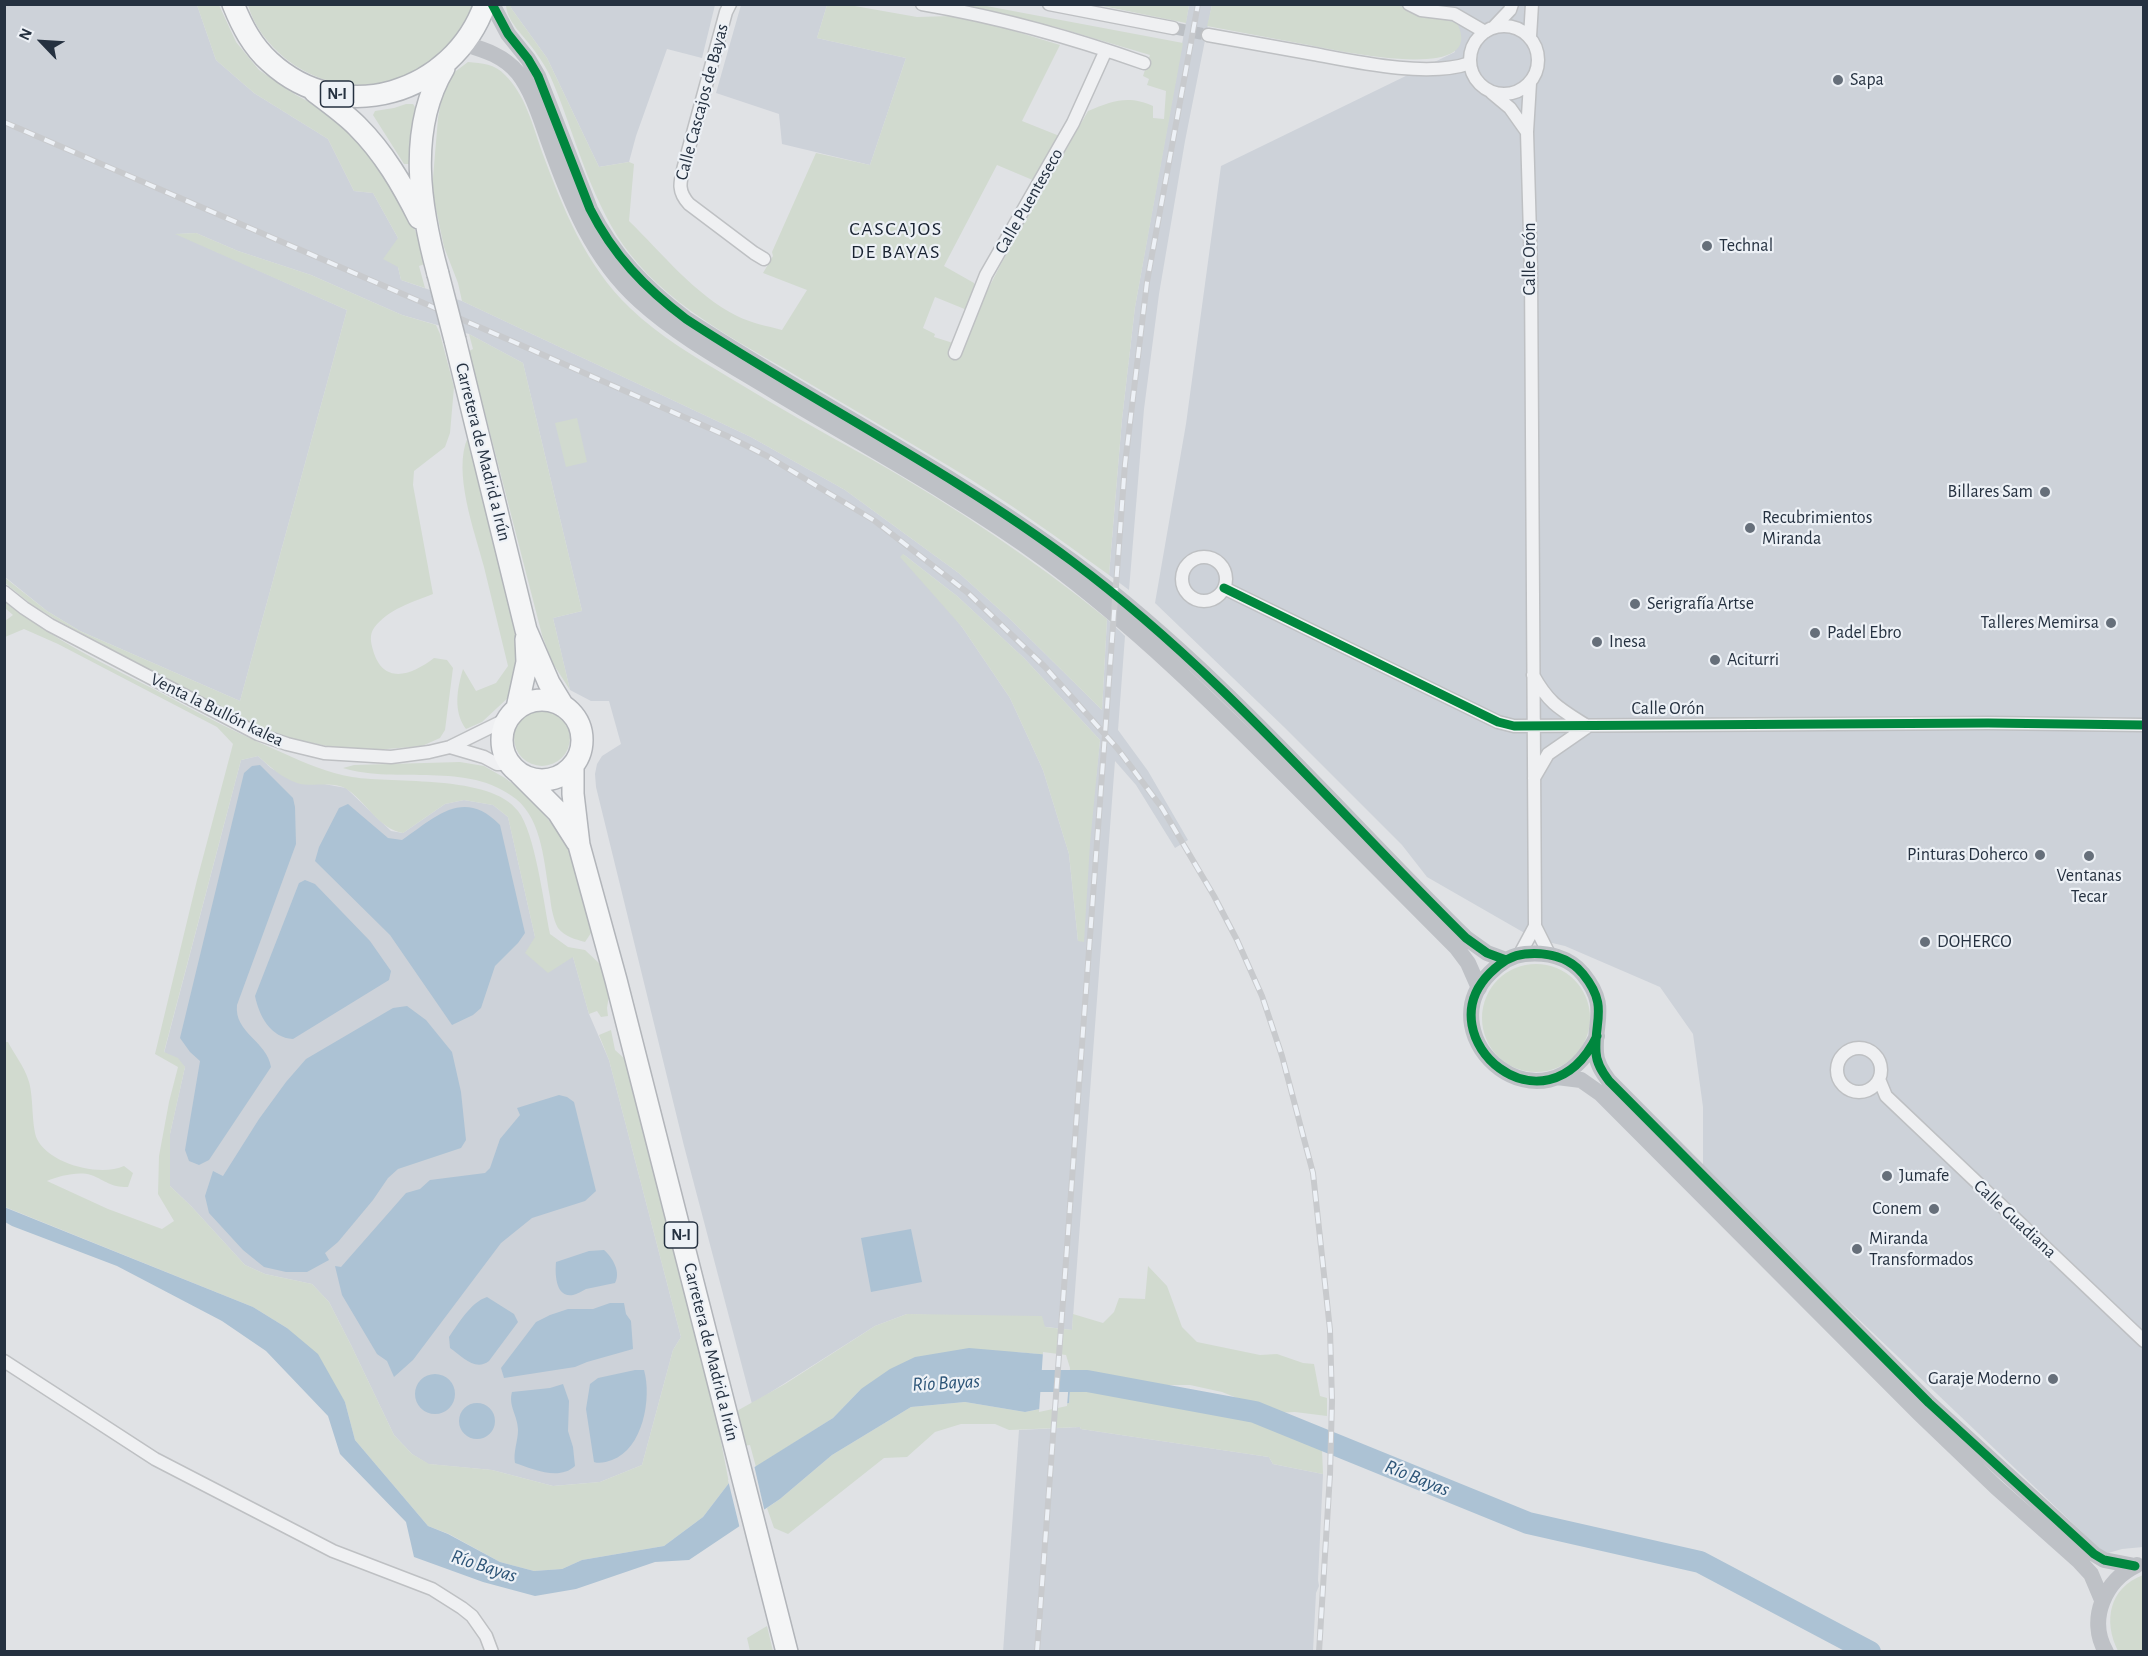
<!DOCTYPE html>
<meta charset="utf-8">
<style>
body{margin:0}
#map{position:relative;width:2148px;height:1656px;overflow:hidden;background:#e0e2e5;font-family:"Alegreya Sans",sans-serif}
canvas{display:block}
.frame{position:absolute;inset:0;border:6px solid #253140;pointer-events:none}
.north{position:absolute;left:12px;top:12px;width:60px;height:60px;-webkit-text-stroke:4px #edf1f6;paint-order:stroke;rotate:295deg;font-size:16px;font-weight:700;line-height:24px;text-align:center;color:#253140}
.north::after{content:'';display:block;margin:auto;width:21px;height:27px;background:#253140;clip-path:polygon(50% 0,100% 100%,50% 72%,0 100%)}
</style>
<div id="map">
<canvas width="2148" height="1656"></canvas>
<div class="frame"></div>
<div class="north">N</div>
</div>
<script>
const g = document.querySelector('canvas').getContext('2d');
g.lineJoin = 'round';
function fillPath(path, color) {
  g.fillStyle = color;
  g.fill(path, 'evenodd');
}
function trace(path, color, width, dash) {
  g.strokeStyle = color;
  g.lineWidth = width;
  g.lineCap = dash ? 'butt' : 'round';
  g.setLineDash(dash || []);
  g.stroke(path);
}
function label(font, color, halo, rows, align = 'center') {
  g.font = font + ' "Alegreya Sans",sans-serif';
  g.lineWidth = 4.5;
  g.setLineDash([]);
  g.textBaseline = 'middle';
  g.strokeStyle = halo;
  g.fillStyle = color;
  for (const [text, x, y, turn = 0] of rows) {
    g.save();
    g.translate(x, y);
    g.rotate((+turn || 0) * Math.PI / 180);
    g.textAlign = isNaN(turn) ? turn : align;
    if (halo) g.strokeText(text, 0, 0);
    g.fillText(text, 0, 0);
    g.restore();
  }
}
fillPath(new Path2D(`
 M4,5H197L216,60L254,93L328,139L354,191L373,193L398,238V267L401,280L462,301L751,437L845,490L960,574L1011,620L1102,710L1107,619L1125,636L1118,730L1148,771L1188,840L1175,848L1136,785L1115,761L1072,1330L953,1316L907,1314L875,1326L752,1404L684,1146L596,787L595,774L597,764L602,756L621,744L609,701H591L570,690L553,618L582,611L523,363L469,334L402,315L311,275L238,251L196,233L177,234L347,310L240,701L80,631L47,611L5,577ZM903,554L957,596L1024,658L1100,740L1078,941L1069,854L1043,770L1010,698L962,627Z
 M511,5H715L702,58L667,49L636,136L629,162L599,167L547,58L511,8Z
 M741,5H827L817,38L906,58L870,165L782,144L779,114L716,93Z
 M1189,5H1212L1185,141L1159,294L1144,409L1129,590L1109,575L1122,419L1135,307Z
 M1403,5H2143V1547L2122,1549L2105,1554L1703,1171V1107L1693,1034L1660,987L1565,946L1535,939L1427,877L1402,845L1284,727L1155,603L1186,424L1221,166L1455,52L1441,19L1421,17Z
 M258,756L271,768L298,783L324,784L346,788L391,831L403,833L445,804L464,800L493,805L508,817L535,937L573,957L589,1014L609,1060L681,1337L673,1350L642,1465L600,1482L553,1486L492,1470L428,1464L412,1454L394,1435L351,1345L329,1302L312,1284L265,1274L245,1265L191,1206L170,1186V1134L185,1067L164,1053L241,760Z
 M1080,1427L1081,1429L1269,1457L1273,1464L1323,1474L1318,1580L1319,1586L1316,1593L1313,1651L1003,1652L1019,1430Z`), '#cdd2d9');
fillPath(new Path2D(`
 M197,5H219L236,42L259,70L296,95L328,112L358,139L401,195L418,238L425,264L419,266L425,288L401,280L398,267L383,259L398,238L373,193L354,191L328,139L254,93L216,60Z
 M248,5H473C470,11 468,20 464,26C426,88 344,105 286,59C269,45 254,27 248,5Z
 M506,5H511V8L547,58L599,167L629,162L634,164L629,221C662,253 695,295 737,316C751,323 767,326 782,330L807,290L763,273L773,256L772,252L816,153L870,165L906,58L817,38L827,5H849L917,17L951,16L1001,27L1060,45L1022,121L1062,137L1035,181L997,165L944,266L974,283L975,289L967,310L935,297L923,328L935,334L934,337L953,343L961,354L984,297L1001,264L1088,111C1113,101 1128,95 1153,106V118L1164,119L1166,91L1147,85L1149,79L1143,76L1150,55L1056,27L949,5H981L1183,43L1135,307L1122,419L1109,575C1058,538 1007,501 952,468C906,440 859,413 812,385C750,347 675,312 630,254C592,205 577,141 554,85C549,72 542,61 534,50C524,36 507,22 506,5Z
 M1098,5H1189L1186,23Z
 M1212,5H1403L1421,17L1441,19L1457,23C1490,87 1327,48 1303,44C1271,38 1239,32 1207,26Z
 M468,62C482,63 495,64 505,75C525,94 533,126 542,152C563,208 585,265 630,308C659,336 695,357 730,378C776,406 823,433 871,459C954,506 1033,559 1107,619L1102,710L1011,620L960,574L845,490L751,437L462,301L458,283L444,247L432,190L438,118L444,86L452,74Z
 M406,104H413L415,107L412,164H404L373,115L375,111L394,108Z
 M196,233L238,251L311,275L402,315L436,325L440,334L454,387L450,433L445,447L414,471L413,485L433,594C413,602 388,609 374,628C369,635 371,643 373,650C383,686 412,675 434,658L447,660L453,668L445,730L440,738L422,746L375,750L332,747L288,738L250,723L55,619L31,604L5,583L4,577L47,611L80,631L240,701L347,310L175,234Z
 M469,334L523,363L582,611L553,618L570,690L552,662L542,635L469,351L473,349Z
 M577,418L587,462L566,467L555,423Z
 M468,437L520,649L511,695L482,722L466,729C453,712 457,689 463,669L476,691L496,683L508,666C500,633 492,600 484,567C475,532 452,472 468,437Z
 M903,554L957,596L1024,658L1100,740L1090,844L1084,942L1078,941L1069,854L1043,770L1010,698L962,627L900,557Z
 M5,600C52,641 110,666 165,695C204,716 243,736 283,753C305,763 328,773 352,777C395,784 490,774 518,811C535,832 544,905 550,934L568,947L585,950L602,966L609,995L607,1008L608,1016L601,1017L597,1011L589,1014L573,957L548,973L525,953L535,937L508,817L493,805L464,800L445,804L403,833C379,829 367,803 348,790C334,780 312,788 297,783C282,778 269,766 258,756L241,760L164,1052L178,1058L185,1067L170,1134V1186L191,1206L245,1265L265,1274L312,1284L329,1302L351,1345L394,1435L412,1454L429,1464L492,1470L553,1486L600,1482L642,1465L673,1350L681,1337L609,1060L599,1035L611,1030L615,1050L625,1059L717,1421L729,1483L703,1517L664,1546L582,1560L562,1569L534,1571L500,1562L449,1534L428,1526L355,1440L345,1402L287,1328L253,1307L5,1207L4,1042H8C14,1054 24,1066 28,1079C34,1094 31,1125 37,1139C49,1164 100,1177 124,1166L133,1173L128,1187C109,1187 107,1181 91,1175C78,1171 59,1176 47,1181L108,1209L162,1229L174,1221L158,1194L159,1156L169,1102L178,1067L155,1054L197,880L233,744L217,727L58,644L24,629L5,637V621L13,615L5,608Z
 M514 738a28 28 0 1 1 56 0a28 28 0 1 1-56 0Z
 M460,762L484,766L505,778L529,796L556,829L568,846L593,930L585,942C575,939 565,937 558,928C553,919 551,906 550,897C544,865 543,821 516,799C467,760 398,785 343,768L354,765Z
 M1482 1018a54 54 0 1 1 108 0a54 54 0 1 1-108 0Z
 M1148,1266L1167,1286L1182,1327L1197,1342L1260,1355L1277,1354L1303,1363L1314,1364L1320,1396L1327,1398V1416L1295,1412L1275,1413L1222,1392L1190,1385H1169L1170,1396L1194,1404L1261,1421L1322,1449L1323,1474L1273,1464L1269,1457L1081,1429L1080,1427L1009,1430L995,1424H961L935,1432L907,1457L884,1458L788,1534L774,1528L767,1508L780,1499L832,1455L911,1407L965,1402L1025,1412L1069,1403L1070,1390L1063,1356L1015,1352L861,1389L833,1418L756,1467L750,1445L744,1446L735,1412L785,1384L875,1326L907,1314L1042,1316L1045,1327L1072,1330L1073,1314L1103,1323L1114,1312L1119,1298L1145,1299Z
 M2143,1575V1651H2118C2103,1621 2109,1588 2143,1575Z
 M767,1626L773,1651H750L747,1638Z`), '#d1dacf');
fillPath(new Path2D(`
 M260,765L293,798L295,807L296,844L237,1005C234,1033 267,1041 271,1067L209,1160L199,1165L189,1161L185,1150L200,1061L190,1052L180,1038L244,773L252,766Z
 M348,804L388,838L402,840C435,818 463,787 500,825L525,933L518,943L495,966L481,1008L473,1015L452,1025L390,935L315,861L319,847L339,808Z
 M305,880L315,884L370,941L391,971L389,980L293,1039C271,1038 259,1016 255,996L299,883Z
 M407,1006L426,1020L452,1052L461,1092L466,1140L461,1148L398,1169L388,1178L373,1200L338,1242L325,1253L329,1260L307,1272H286L264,1267L243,1250L209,1213L205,1196L213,1171L223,1176L259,1119L286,1082L306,1059L393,1008Z
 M559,1095L567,1097L574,1102L596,1191L585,1201L532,1218L501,1243L413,1360L394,1377L387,1361L377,1354L342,1295L335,1266L341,1267L406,1193L420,1189L430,1180L485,1173L490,1168L500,1139L520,1115L517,1108Z
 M4,1207L253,1307L287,1328L318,1354L345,1402L355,1440L428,1526L448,1534L500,1562L534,1571L562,1569L582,1560L664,1546L703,1517L729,1483L833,1418L861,1389L890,1369L915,1357L969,1348L1063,1356L1070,1390L1069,1403L1025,1412L965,1402L911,1407L832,1455L780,1499L689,1560L655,1562L576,1589L535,1596L483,1582L414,1557L406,1522L340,1454L328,1416L266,1351L222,1321L117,1266L12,1226L5,1222Z
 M911,1229L922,1282L871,1292L861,1238Z
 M604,1250C613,1258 621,1272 615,1283C605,1285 596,1287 586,1289C582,1291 577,1294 573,1295C555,1298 555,1273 556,1262L589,1251Z
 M487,1297L514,1314L518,1322L489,1361C475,1372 462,1356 450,1348L449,1337C458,1324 471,1302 487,1297Z
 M610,1303H624L626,1314L631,1321L633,1349L587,1362L575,1367L504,1378L501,1368L536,1322L550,1315L568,1309H593Z
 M635,1370H644C652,1398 643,1449 612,1460C606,1462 600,1464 594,1462L586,1409L590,1384L598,1378Z
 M415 1394a20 20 0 1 1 40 0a20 20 0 1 1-40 0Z
 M563,1384L569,1401L568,1431L573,1447L575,1466C559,1481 533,1469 515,1463C513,1452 518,1441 518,1430C518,1416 508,1406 512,1392L550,1388Z
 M459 1421a18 18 0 1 1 36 0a18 18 0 1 1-36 0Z`), '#acc2d4');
fillPath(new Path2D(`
 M1043,1352L1066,1355L1070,1368L1067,1406L1039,1412Z
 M754,1465L765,1513L740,1529L728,1480Z`), '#e0e2e5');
trace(new Path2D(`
 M1038,1381H1087L1255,1412L1528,1523L1700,1562L1870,1652`), '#acc2d4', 22);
trace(new Path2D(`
 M1173,28L1208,35`), '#bbbfc4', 12, [12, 6]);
const street = new Path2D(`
 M730,4L726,12L684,166C680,182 677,191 689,204L754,253L764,259
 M922,4C998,17 1071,37 1144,63
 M1049,4L1173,28
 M1409,4L1421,10L1454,14L1485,32
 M1470 60a34 34 0 1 1 68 0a34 34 0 1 1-68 0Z
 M1493,28L1510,10L1512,4
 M1208,35C1243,41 1279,48 1314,54C1356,62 1429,78 1470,63
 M1530,37L1532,4
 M1492,93L1510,108L1527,132
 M955,353L986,275L1073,123L1106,50
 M1182 579a22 22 0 1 1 44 0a22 22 0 1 1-44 0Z
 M1224,588L1498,722L1514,726L1988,723L2144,725
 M4,592L24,608L50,625L258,734L287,744L324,753L391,757L429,752L450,747L509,718
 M1533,675C1549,704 1560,709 1587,726
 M450,747L484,757L497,764H510
 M1534,778L1548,754L1587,727
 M1535,926L1549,954
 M1520,954L1535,926L1531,269L1527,132L1530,83
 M1837 1070a22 22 0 1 1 44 0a22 22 0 1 1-44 0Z
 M1879,1079L1886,1096L2144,1341
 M4,1361L155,1459L333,1551L432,1589L462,1608L472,1616L486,1636L492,1652`);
const highway = new Path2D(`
 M233,4C242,26 252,46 270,62C342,128 453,94 485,4
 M314,91C328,102 344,113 357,126C384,153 402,184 419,218
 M438,274C420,208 407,130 444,68
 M455,340L526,630L549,683L563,706
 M502 740a40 40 0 1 1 80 0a40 40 0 1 1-80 0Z
 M517,708L527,662L526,639
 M573,765V794L579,845L616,980L787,1652
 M520,774L558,812L577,842`);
trace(street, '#bec0c3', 15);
trace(highway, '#b2b5ba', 24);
trace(street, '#eff0f2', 12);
trace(new Path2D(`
 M492,4L508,34L528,59L538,76L590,209C613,255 645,288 686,319C813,402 951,471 1073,562C1218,670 1338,812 1466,938L1487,953L1506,960
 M465,44C485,50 504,56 518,73C533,92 541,120 549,142C570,201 592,258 640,301C681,338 730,364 777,393C867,447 961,498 1046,560C1135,626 1213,703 1291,781C1346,837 1401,892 1456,947L1468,963L1479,988
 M1597,1036C1545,1141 1425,1038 1490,973C1499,964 1512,955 1525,954C1547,952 1569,957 1583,974C1609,1006 1594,1020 1596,1052C1596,1063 1603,1073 1609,1081L1929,1403L2094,1554L2104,1560L2135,1566
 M1557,1077L1581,1080L1601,1094L1920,1414L1996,1487L2079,1561L2091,1574L2102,1600
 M2106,1652C2087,1619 2105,1580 2137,1565`), '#bec1c6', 16);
trace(highway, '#f4f5f6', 21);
const rail = new Path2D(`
 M4,122L514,342L727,436L767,456L875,521L967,592L1045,667L1117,748L1162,808L1214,896L1237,940L1262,996L1282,1056L1313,1173L1330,1330L1332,1401L1330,1474L1319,1652
 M1037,1652L1125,464L1147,282L1198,4`);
trace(rail, '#c8cacd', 6);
trace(rail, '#edf1f6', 4, [11]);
const highwayBridge = new Path2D(`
 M438,274L455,340`);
trace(highwayBridge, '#b2b5ba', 24, []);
trace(highwayBridge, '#f4f5f6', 21);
trace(new Path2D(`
 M492,4L508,34L528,59L538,76L590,209C613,255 645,288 686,319C813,402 951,471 1073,562C1218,670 1338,812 1466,938L1487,953L1506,960
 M1224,588L1498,722L1514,726L1988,723L2144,725
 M1597,1036C1545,1141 1425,1038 1490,973C1499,964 1512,955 1525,954C1547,952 1569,957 1583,974C1609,1006 1594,1020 1596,1052C1596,1063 1603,1073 1609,1081L1929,1403L2094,1554L2104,1560L2135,1566`), '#00873e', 9);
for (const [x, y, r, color] of [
 [1838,80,6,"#666f7a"],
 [1707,246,6,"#666f7a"],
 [2045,492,6,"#666f7a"],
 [1750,528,6,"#666f7a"],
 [1635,604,6,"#666f7a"],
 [2111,623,6,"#666f7a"],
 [1815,633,6,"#666f7a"],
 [1597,642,6,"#666f7a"],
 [1715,660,6,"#666f7a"],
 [2040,855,6,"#666f7a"],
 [2089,856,6,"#666f7a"],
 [1925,942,6,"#666f7a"],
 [1887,1176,6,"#666f7a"],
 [1934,1209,6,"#666f7a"],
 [1857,1249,6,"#666f7a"],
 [2053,1379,6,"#666f7a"]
]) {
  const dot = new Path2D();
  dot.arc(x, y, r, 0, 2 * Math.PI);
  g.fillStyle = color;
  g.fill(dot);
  trace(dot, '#edf1f6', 2);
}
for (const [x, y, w] of [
 [337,94,33],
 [681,1235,33]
]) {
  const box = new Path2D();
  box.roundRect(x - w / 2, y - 13, w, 26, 4.5);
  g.fillStyle = '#edf1f6';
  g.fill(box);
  trace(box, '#253140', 1.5);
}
label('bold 16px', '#253140', null, [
 ["N-I",337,94],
 ["N-I",681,1235]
]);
label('18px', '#253140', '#edf1f6', [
 ["Sapa",1850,80],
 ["Technal",1719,246],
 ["Billares Sam",2033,492,"right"],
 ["Recubrimientos",1762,518],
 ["Miranda",1762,539],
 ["Serigrafía Artse",1647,604],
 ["Talleres Memirsa",2099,623,"right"],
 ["Padel Ebro",1827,633],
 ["Inesa",1609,642],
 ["Aciturri",1727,660],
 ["Pinturas Doherco",2028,855,"right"],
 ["Ventanas",2089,876,"center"],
 ["Tecar",2089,897,"center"],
 ["DOHERCO",1937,942],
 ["Jumafe",1899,1176],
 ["Conem",1922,1209,"right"],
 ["Miranda",1869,1239],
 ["Transformados",1869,1260],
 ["Garaje Moderno",2041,1379,"right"]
], 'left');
label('18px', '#253140', '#edf1f6', [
 ["Calle Cascajos de Bayas",702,102,-75],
 ["Calle Puenteseco",1029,201,-60],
 ["Calle Orón",1530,259,-90],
 ["Carretera de Madrid a Irún",483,452,76],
 ["Calle Orón",1668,709],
 ["Venta la Bullón kalea",217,710,26],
 ["Calle Guadiana",2015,1219,43],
 ["Carretera de Madrid a Irún",711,1352,76]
]);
g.letterSpacing = '1.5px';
label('20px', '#182231', '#edf1f6', [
 ["CASCAJOS",896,229],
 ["DE BAYAS",896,252]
]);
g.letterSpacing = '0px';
label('italic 20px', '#2c5477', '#edf1f6', [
 ["Río Bayas",946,1383,-3],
 ["Río Bayas",1417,1478,22],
 ["Río Bayas",484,1566,18]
]);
</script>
